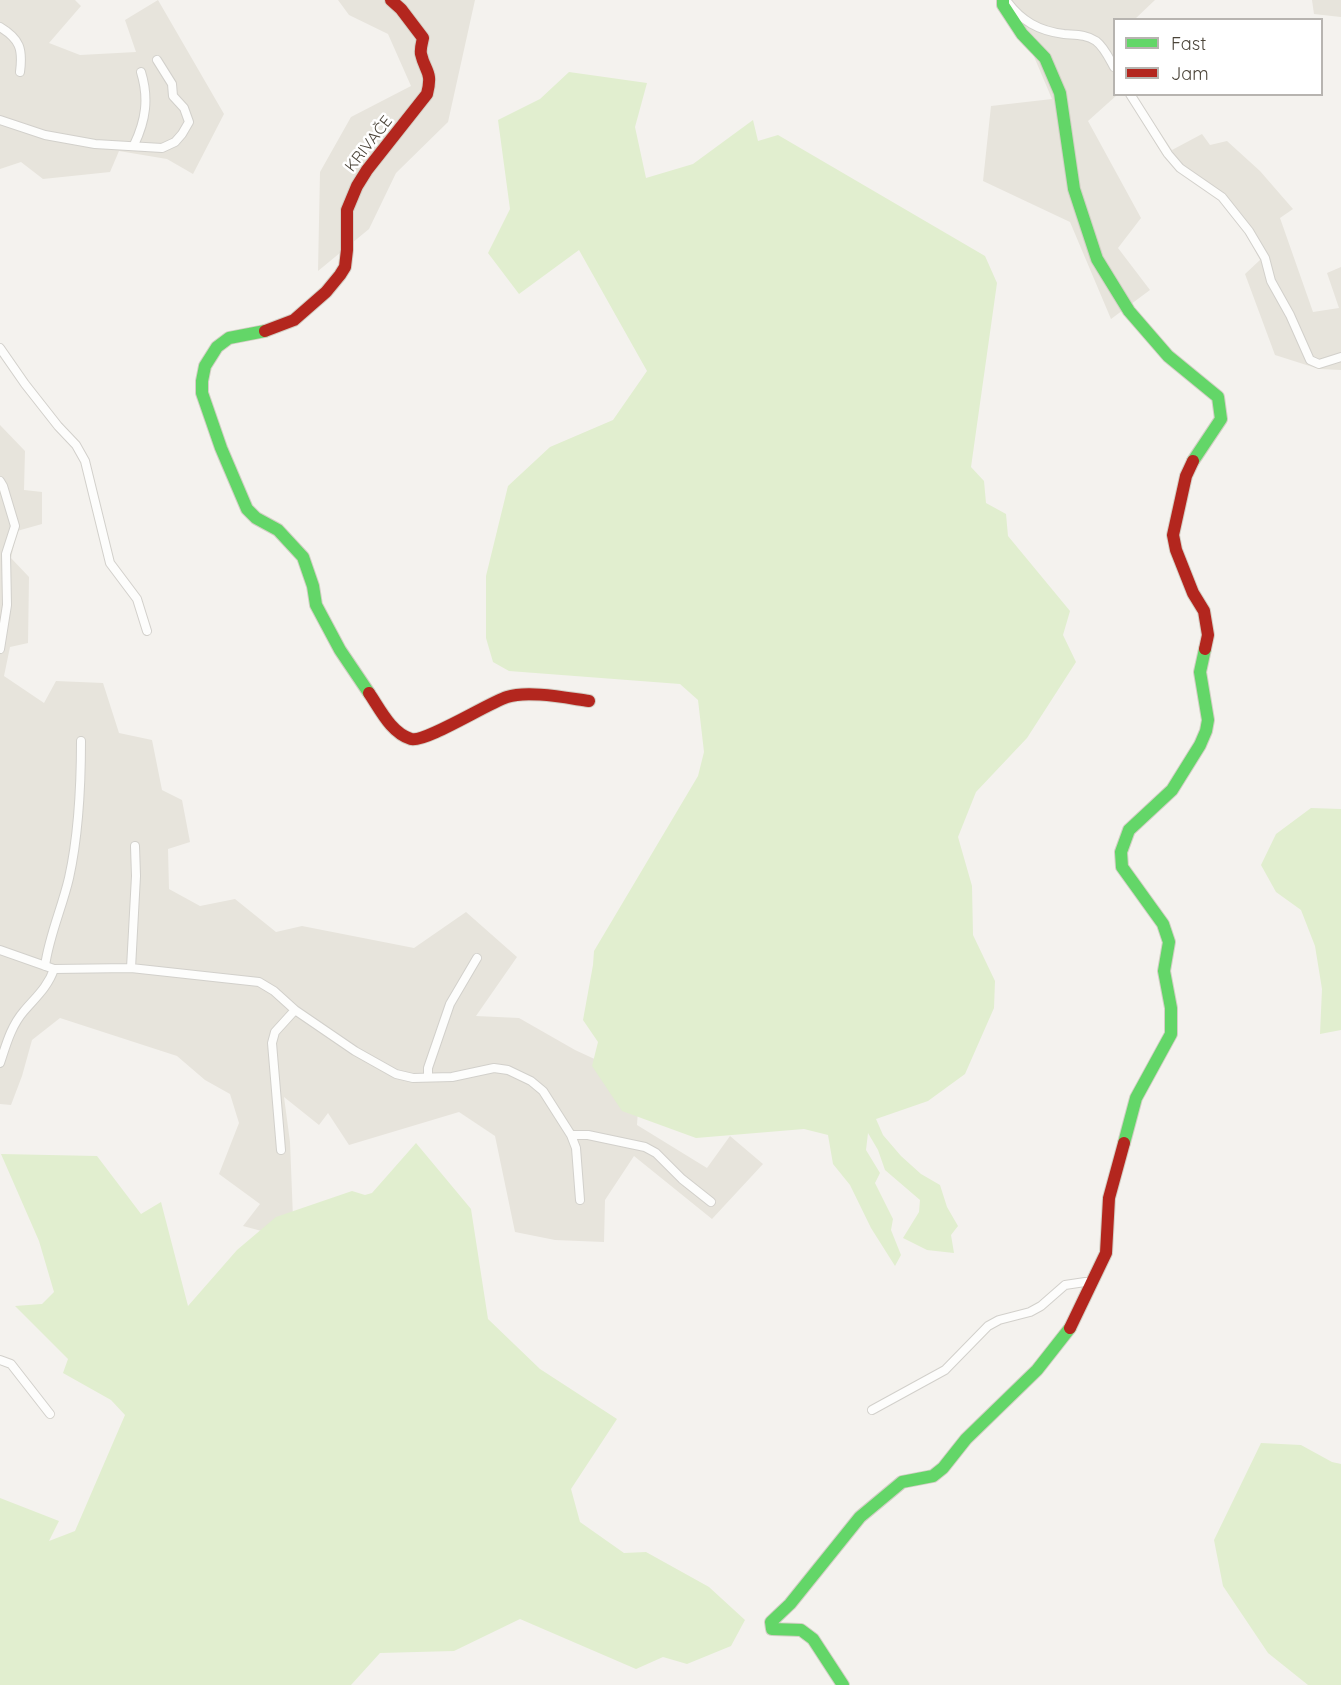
<!DOCTYPE html>
<meta charset="utf-8">
<style>
body{margin:0}
#map{position:relative;width:1341px;height:1685px;overflow:hidden;background:#f4f2ee;font-family:Quicksand,sans-serif}
canvas{display:block}
.legend{position:absolute;left:1113px;top:18px;width:210px;height:78px;box-sizing:border-box;background:#fff;border:2px solid #b7b4b0;margin:0;padding:8px 10px;list-style:none;font-size:18px;color:#4b4439}
.legend li{display:flex;align-items:center;gap:12px;height:30px}
.legend b{width:30px;border:2px solid #b7b4b0}
</style>
<div id="map">
<canvas width="1341" height="1685"></canvas>
<ul class="legend">
<li><b style="height:8px;background:#63d668"></b>Fast</li>
<li><b style="height:8px;background:#b3261e"></b>Jam</li>
</ul>
</div>
<script>
const g = document.querySelector('canvas').getContext('2d');
g.lineJoin = 'round';
function fillPath(path, color) {
  g.fillStyle = color;
  g.fill(path, 'evenodd');
}
function trace(path, color, width, dash) {
  g.strokeStyle = color;
  g.lineWidth = width;
  g.lineCap = dash ? 'butt' : 'round';
  g.setLineDash(dash || []);
  g.stroke(path);
}
function label(font, color, halo, rows, align = 'center') {
  g.font = font + ' Quicksand,sans-serif';
  g.lineWidth = 5;
  g.setLineDash([]);
  g.textBaseline = 'middle';
  g.strokeStyle = halo;
  g.fillStyle = color;
  for (const [text, x, y, turn = 0] of rows) {
    g.save();
    g.translate(x, y);
    g.rotate((+turn || 0) * Math.PI / 180);
    g.textAlign = isNaN(turn) ? turn : align;
    if (halo) g.strokeText(text, 0, 0);
    g.fillText(text, 0, 0);
    g.restore();
  }
}
fillPath(new Path2D(`
 M0,0H75L81,6L49,43L80,55L136,52L125,20L158,0L224,114L193,174L167,159L119,151L110,172L43,179L21,162L0,169Z
 M338,0H475L448,122L396,173L369,229L318,271L320,172L351,117L411,86L388,34L349,15Z
 M1010,0H1155L1135,19L1114,20V94L1117,95L1088,121L1141,218L1118,248L1150,290L1111,319L1070,222L983,181L991,106L1052,99Z
 M1312,0H1341V17L1314,14Z
 M1126,95H1135L1172,150L1202,134L1210,145L1227,141L1260,171L1293,209L1280,218L1313,312L1339,308L1327,273L1341,267V370L1319,369L1275,355L1245,274L1260,260L1246,234L1220,199L1180,172L1162,154Z
 M0,425L25,451L24,490L42,492V524L17,531L11,558L29,577L28,643L10,647L4,676L44,703L56,681L103,683L119,733L152,740L162,790L182,800L190,842L168,849L169,889L200,906L235,899L276,932L302,926L414,948L466,912L517,957L476,1016L519,1018L575,1050L640,1080L637,1125L707,1168L730,1136L763,1164L712,1219L634,1156L605,1200L604,1242L555,1240L515,1232L495,1136L459,1112L349,1145L328,1113L319,1125L284,1097L290,1142L293,1218L284,1237L243,1226L260,1204L219,1174L239,1123L230,1094L205,1080L177,1056L60,1018L32,1040L22,1076L11,1105L0,1104Z`), '#e7e4dc');
fillPath(new Path2D(`
 M569,72L647,83L635,127L646,178L693,164L753,120L758,141L778,135L985,256L997,283L971,467L984,481L986,503L1006,514L1008,536L1070,611L1063,635L1076,662L1027,738L976,792L958,837L972,886L973,935L995,981L994,1008L965,1074L928,1101L876,1119L883,1135L901,1156L921,1174L940,1185L947,1207L958,1226L951,1235L954,1253L927,1250L903,1238L919,1212L920,1200L885,1170L878,1150L868,1133L866,1150L880,1173L875,1183L893,1219L891,1230L901,1255L895,1266L871,1228L850,1185L833,1164L828,1135L804,1129L696,1138L622,1111L592,1066L598,1042L583,1020L593,965L594,951L698,776L704,752L698,700L680,684L509,671L493,662L486,638V576L508,486L550,447L613,420L647,371L579,250L519,294L488,253L510,209L498,120L540,99Z
 M1311,808L1341,809V1030L1320,1034L1322,989L1315,946L1301,910L1276,892L1261,865L1276,834Z
 M416,1143L471,1209L488,1319L540,1369L617,1419L571,1489L580,1522L624,1553L646,1552L709,1587L745,1620L731,1646L687,1664L663,1657L636,1669L520,1619L454,1651L380,1653L351,1685H0V1498L59,1521L49,1541L75,1531L125,1415L111,1400L63,1373L68,1359L15,1306L42,1304L54,1292L39,1241L1,1154L97,1156L141,1214L161,1202L188,1306L237,1250L276,1217L352,1191L365,1195L372,1193Z
 M1261,1443L1301,1445L1332,1462L1341,1464V1685H1308L1268,1653L1223,1586L1214,1540Z`), '#e1eecf');
const street = new Path2D(`
 M1006,0C1021,21 1039,31 1064,34C1075,35 1086,34 1096,41C1104,47 1109,58 1114,67
 M0,27C20,39 23,49 20,72
 M1130,94L1168,154L1180,168L1222,197L1249,231L1265,258L1271,281L1290,315L1310,360L1319,364L1341,357
 M0,120L45,135L95,144L162,148L175,142L182,134L189,122L184,108L173,96L172,84L157,60
 M134,145C146,120 149,98 141,72
 M0,348L25,384L58,426L76,445L85,461L110,563L137,599L147,631
 M0,481L3,486L15,526L6,554L7,605L0,649
 M0,950L54,969L131,968L259,982L274,991L295,1010L355,1051L396,1074L413,1078L452,1077L494,1068L508,1070L531,1081L543,1091L571,1135L576,1148L580,1200
 M45,966C49,936 62,908 69,878C79,833 81,786 81,741
 M131,968L136,876L135,846
 M0,1063C6,1045 11,1026 24,1011C35,998 48,987 54,969
 M428,1077V1068L450,1004L477,958
 M571,1135H588L645,1147L656,1153L682,1179L711,1202
 M281,1150L272,1043L275,1032L295,1010
 M0,1360L11,1364L50,1414
 M872,1410L945,1370L988,1326L999,1320L1030,1312L1041,1306L1065,1285L1085,1282H1093`);
const fast = new Path2D(`
 M1003,0V5L1022,34L1045,58L1060,93L1074,189L1097,259L1129,311L1168,356L1218,397L1221,419L1193,461
 M265,331L229,338L217,347L205,366L202,381V393L221,448L247,509L256,518L278,530L303,557L313,586L316,605L340,650L369,693
 M1124,1143L1136,1098L1171,1034V1008L1164,971L1169,942L1163,924L1122,867L1121,852L1129,830L1172,790L1200,745L1206,731L1208,720L1200,672L1205,649
 M843,1685L813,1639L801,1630L772,1629L771,1622L790,1604L860,1517L902,1482L933,1476L943,1468L966,1439L1037,1370L1070,1328`);
const jam = new Path2D(`
 M265,331L294,320L326,292L340,275L345,267L347,250V210L357,186L367,170L427,94C433,71 425,72 421,54C420,49 422,43 423,38L401,9L391,0
 M1193,461L1186,476L1173,535L1176,550L1193,593L1204,611L1208,635L1205,649
 M369,693C380,709 391,733 411,739C425,743 488,703 507,697C528,690 567,698 589,701
 M1070,1328L1106,1253L1109,1198L1124,1143`);
trace(street, '#d2d0cb', 10);
trace(fast, '#d3cfc5', 14);
trace(jam, '#d3cfc5', 14);
trace(street, '#fdfdfc', 8);
trace(fast, '#63d668', 12);
trace(jam, '#b3261e', 12);
label('16px', '#4b4439', '#fff', [
 ["KRIVAČE",369,144,-52]
]);
</script>
